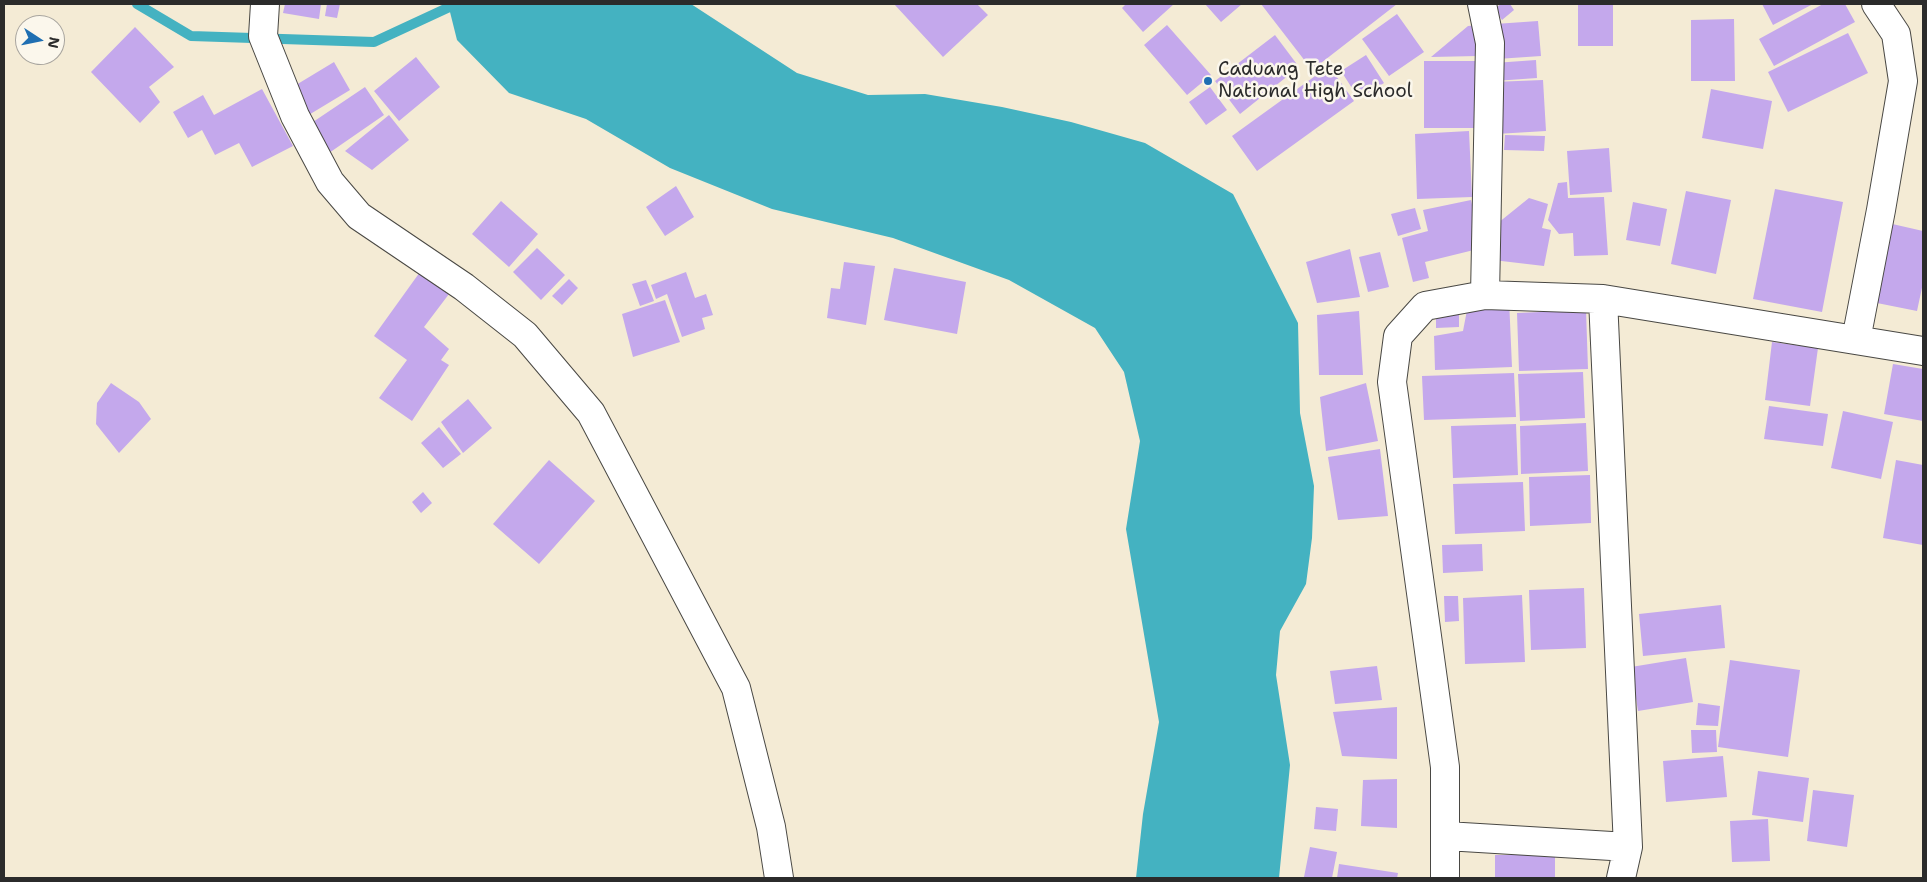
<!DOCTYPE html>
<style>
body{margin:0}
#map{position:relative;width:1927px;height:882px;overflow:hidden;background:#f4ebd5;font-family:"Shantell Sans",sans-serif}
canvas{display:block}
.frame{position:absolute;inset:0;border:5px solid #2b2b2b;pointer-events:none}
.north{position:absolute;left:15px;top:15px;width:50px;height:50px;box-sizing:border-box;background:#fbf7ec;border:1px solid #a8a59f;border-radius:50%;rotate:101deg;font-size:14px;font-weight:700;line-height:20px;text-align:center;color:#2b2b2b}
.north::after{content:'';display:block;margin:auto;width:18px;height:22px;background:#1f6fb2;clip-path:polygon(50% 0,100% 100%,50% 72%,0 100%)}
</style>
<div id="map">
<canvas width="1927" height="882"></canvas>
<div class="frame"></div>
<div class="north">N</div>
</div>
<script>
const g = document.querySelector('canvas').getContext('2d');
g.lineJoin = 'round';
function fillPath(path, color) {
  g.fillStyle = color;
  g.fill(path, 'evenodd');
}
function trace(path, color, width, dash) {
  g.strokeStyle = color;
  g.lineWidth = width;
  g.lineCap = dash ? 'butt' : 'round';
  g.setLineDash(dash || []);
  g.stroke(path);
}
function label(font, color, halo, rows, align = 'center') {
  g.font = font + ' "Shantell Sans",sans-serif';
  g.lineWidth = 5;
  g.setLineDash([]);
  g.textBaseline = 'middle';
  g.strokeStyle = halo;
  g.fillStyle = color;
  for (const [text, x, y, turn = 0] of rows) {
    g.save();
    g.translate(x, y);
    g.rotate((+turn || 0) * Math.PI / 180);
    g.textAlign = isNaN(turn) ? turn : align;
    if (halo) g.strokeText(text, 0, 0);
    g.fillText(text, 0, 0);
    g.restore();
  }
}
fillPath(new Path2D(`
 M448,4H691L797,73L868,95L925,94L1002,107L1071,122L1145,143L1233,194L1298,323L1300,413L1314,486L1312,538L1306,584L1280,631L1276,675L1290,765L1279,878H1136L1143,814L1159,722L1126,529L1140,441L1124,372L1095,328L1009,280L893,238L772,209L670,168L586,119L509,93L457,40Z`), '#44b2c1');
trace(new Path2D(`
 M137,4L191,36L374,42L456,4`), '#44b2c1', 10);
fillPath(new Path2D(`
 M285,4H321L319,19L283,13Z
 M327,4H340L337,18L325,16Z
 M894,4H977L988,15L943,57Z
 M1126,4H1174L1143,32L1122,8Z
 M1205,4H1242L1221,22Z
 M1261,4H1397L1312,70Z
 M1501,4H1510L1514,10L1502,20L1494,9Z
 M1578,4H1613V46H1578Z
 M1762,4H1813L1773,25Z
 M1823,4H1845L1855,22L1774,66L1759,39Z
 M1397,14L1424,52L1389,76L1362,39Z
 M1734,19L1735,81H1691V20Z
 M1538,21L1541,56L1497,59L1495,24Z
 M1167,25L1211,75L1187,95L1144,45Z
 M1479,25L1477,56L1431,57L1468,26Z
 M135,27L174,67L149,87L160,102L140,123L91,72Z
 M1848,33L1868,73L1788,112L1768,72Z
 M1275,35L1299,67L1240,114L1215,81Z
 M1366,55L1384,83L1359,99L1341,71Z
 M416,57L440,87L399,121L374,91Z
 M1536,60L1537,78L1495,81L1494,63Z
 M1424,61H1477V128H1424Z
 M334,62L350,90L307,116L291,88Z
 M1329,66L1354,101L1257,171L1232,136Z
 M1543,80L1546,131L1496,134L1493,82Z
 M365,87L384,115L329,153L310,124Z
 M1210,87L1227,110L1206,125L1189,102Z
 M262,89L293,146L252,167L239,143L215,155L202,130L188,138L173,112L203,95L214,115Z
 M1711,89L1772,101L1763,149L1702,138Z
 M389,115L409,140L372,170L345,151Z
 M1469,131L1472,197L1417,199L1415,134Z
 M1505,135L1545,136L1544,151L1504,150Z
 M1609,148L1612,192L1570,195L1567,151Z
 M1567,182L1568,198L1604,197L1608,255L1574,256L1573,233L1559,234L1548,220L1558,183Z
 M676,186L694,217L665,236L646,207Z
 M1775,189L1843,202L1822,312L1753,299Z
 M1686,191L1731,200L1716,274L1671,264Z
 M1529,198L1548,204L1542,228L1551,230L1544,266L1493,260L1498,223Z
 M1471,200L1482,248L1425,262L1429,278L1413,282L1402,238L1428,231L1423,210Z
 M501,201L538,234L509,267L472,234Z
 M1633,202L1667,209L1660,246L1626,240Z
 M1415,208L1421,229L1398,236L1391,214Z
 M1888,223L1923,231V283L1917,311L1872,302Z
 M537,248L565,275L541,300L513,272Z
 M1350,249L1360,297L1317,303L1306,262Z
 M1380,252L1389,287L1368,292L1359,257Z
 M844,262L875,266L866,325L827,318L831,288L840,289Z
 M894,268L966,282L957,334L884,320Z
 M420,272L449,294L424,327L449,349L441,360L449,365L412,421L379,398L407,360L374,336Z
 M686,272L695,298L706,294L713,315L702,318L705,329L682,337L667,294L656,299L651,285Z
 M569,279L578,288L562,305L552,296Z
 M646,280L654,301L640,306L632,284Z
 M1509,299L1512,367L1435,370L1434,336L1463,331L1468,305Z
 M665,300L680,342L633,357L622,314Z
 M1586,310L1588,369L1519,371L1517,313Z
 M1359,311L1363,375H1319L1317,315Z
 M1436,315H1459V327L1436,328Z
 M1772,342L1818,348L1810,406L1765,400Z
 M1893,364L1923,369V421L1884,414Z
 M1583,372L1585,418L1520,421L1518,374Z
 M1514,373L1516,417L1424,420L1422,376Z
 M111,383L139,402L151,419L119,453L96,424L97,403Z
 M1366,383L1378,441L1326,451L1320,397Z
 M468,399L492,428L463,453L441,422Z
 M1769,406L1828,414L1823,446L1764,439Z
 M1843,411L1893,422L1881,479L1831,468Z
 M1586,423L1588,471L1521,474L1520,426Z
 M1516,424L1518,475L1453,478L1451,426Z
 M439,427L461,454L443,468L421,443Z
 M1380,449L1388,516L1338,520L1328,457Z
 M549,460L595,501L539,564L493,524Z
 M1896,460L1923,465V545L1883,538Z
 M1590,475L1591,523L1530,526L1529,477Z
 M1523,482L1525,531L1455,534L1453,484Z
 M423,492L432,503L421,513L412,502Z
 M1482,544L1483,571L1443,573L1442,545Z
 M1584,588L1586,648L1531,650L1529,590Z
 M1522,595L1525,662L1465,664L1463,598Z
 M1444,596H1458L1459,621L1445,622Z
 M1721,605L1725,648L1643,656L1639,614Z
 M1686,658L1693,702L1638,711L1631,667Z
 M1730,660L1800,670L1788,757L1718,747Z
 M1377,666L1382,700L1335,704L1330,671Z
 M1698,703L1720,706L1718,726L1696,725Z
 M1397,707V759L1342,756L1333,712Z
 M1691,730H1716L1717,752L1692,753Z
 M1723,756L1727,797L1666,802L1663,761Z
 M1758,771L1809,778L1803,822L1752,815Z
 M1397,779V828L1361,826L1363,780Z
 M1813,790L1854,795L1847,847L1807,841Z
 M1316,807L1338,809L1336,831L1314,829Z
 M1768,819L1770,861L1732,862L1730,821Z
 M1310,847L1337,852L1332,878L1304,877Z
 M1495,855H1555V878H1495Z
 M1339,864L1398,873L1397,878H1337Z`), '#c4a8ec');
const minor = new Path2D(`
 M265,4L263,36L295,116L330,182L359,216L464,287L525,335L591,413L736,688L771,827L779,878
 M1482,4L1490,43L1485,295
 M1603,299L1628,847L1621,878
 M1856,340L1881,210L1903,81L1896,34L1876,4
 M1446,836L1628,847
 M1445,878V767L1392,382L1398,336L1425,306L1485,295L1603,299L1923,351`);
trace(minor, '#494844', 30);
trace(minor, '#fff', 28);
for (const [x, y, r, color] of [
 [1208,81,5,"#1f6fb2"]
]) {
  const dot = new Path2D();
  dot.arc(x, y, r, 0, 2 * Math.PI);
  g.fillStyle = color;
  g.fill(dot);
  trace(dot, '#fbf7ec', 2);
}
label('19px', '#2b2b2b', '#fbf7ec', [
 ["Caduang Tete",1218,70],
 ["National High School",1218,92]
], 'left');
</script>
